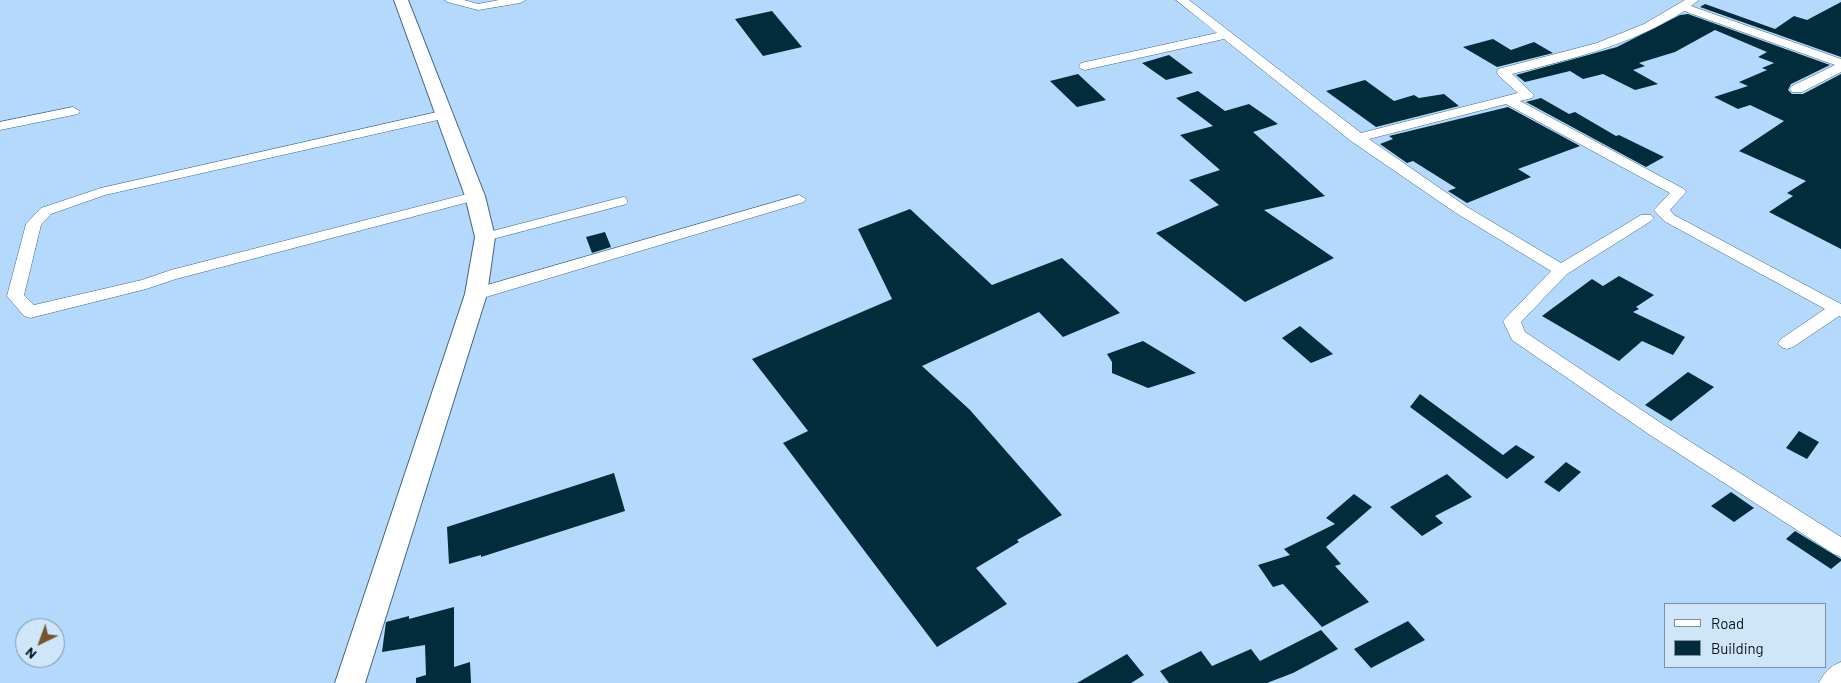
<!DOCTYPE html>
<style>
body{margin:0}
#map{position:relative;width:1841px;height:683px;overflow:hidden;background:#b4d9fc;font-family:Barlow,sans-serif}
canvas{display:block}
.legend{position:absolute;left:1664px;top:603px;width:162px;height:65px;box-sizing:border-box;background:#cee5fa;border:1px solid #7e91a3;margin:0;padding:6px 9px;list-style:none;font-size:15px;color:#071420}
.legend li{display:flex;align-items:center;gap:10px;height:25px}
.legend b{width:25px;border:1px solid #7e91a3}
.north{position:absolute;left:15px;top:618px;width:50px;height:50px;box-sizing:border-box;background:#cee5fa;border:1px solid #7e91a3;border-radius:50%;rotate:222deg;font-size:14px;font-weight:700;line-height:20px;text-align:center;color:#071420}
.north::after{content:'';display:block;margin:auto;width:18px;height:22px;background:#78552e;clip-path:polygon(50% 0,100% 100%,50% 72%,0 100%)}
</style>
<div id="map">
<canvas width="1841" height="683"></canvas>
<ul class="legend">
<li><b style="height:6px;background:#fff"></b>Road</li>
<li><b style="height:14px;background:#002c3c"></b>Building</li>
</ul>
<div class="north">N</div>
</div>
<script>
const g = document.querySelector('canvas').getContext('2d');
g.lineJoin = 'round';
function fillPath(path, color) {
  g.fillStyle = color;
  g.fill(path, 'evenodd');
}
function trace(path, color, width, dash) {
  g.strokeStyle = color;
  g.lineWidth = width;
  g.lineCap = dash ? 'butt' : 'round';
  g.setLineDash(dash || []);
  g.stroke(path);
}
fillPath(new Path2D(`
 M1841,2V57L1700,7L1705,4L1775,29L1794,16L1807,20Z
 M772,11L802,47L763,56L735,19Z
 M1688,14L1830,65L1791,84L1788,90L1792,94H1803L1841,74V249L1769,212L1793,196L1787,193L1806,181L1739,151L1784,121L1750,105L1738,109L1714,97L1748,86L1739,82L1767,70L1762,68L1774,63L1758,57L1767,52L1715,30L1675,52L1639,63L1645,66L1633,70L1658,84L1635,90L1603,74L1583,79L1570,71L1525,82L1516,75L1617,47L1680,15Z
 M1493,39L1511,50L1534,42L1553,53L1497,67L1463,47Z
 M1169,55L1193,73L1166,80L1142,63Z
 M1078,74L1106,100L1077,107L1050,81Z
 M1365,80L1394,101L1414,95L1419,98L1444,94L1459,106L1376,127L1326,91Z
 M1198,91L1225,111L1249,104L1278,124L1253,132L1325,196L1264,210L1334,258L1245,302L1156,233L1219,205L1189,180L1220,170L1180,135L1213,126L1176,98Z
 M1541,98L1569,114L1575,112L1616,136L1619,135L1664,157L1646,167L1526,102Z
 M1508,107L1580,146L1518,169L1531,177L1467,203L1448,191L1456,188L1413,161L1407,163L1380,144L1393,139L1389,136Z
 M910,209L992,285L1062,258L1120,313L1063,337L1039,312L922,366L970,410L1062,515L1017,540L1019,542L976,568L1007,604L937,647L783,443L808,431L752,359L892,299L858,229Z
 M605,232L611,247L592,253L586,237Z
 M1619,276L1654,295L1636,307L1639,309L1633,312L1685,337L1673,355L1642,341L1619,361L1542,316L1592,279L1603,286Z
 M1300,326L1333,354L1311,363L1282,338Z
 M1143,341L1196,373L1148,388L1112,373V362L1107,354Z
 M1688,372L1714,387L1671,421L1645,405Z
 M1420,394L1503,455L1516,445L1535,457L1507,479L1410,407Z
 M1799,431L1819,442L1807,459L1786,448Z
 M1566,462L1581,472L1559,492L1544,482Z
 M614,473L625,511L481,557V555L449,564L447,527Z
 M1447,474L1472,497L1435,516L1443,523L1422,536L1390,507Z
 M1731,492L1754,508L1734,522L1711,506Z
 M1354,494L1372,507L1326,547L1341,564L1335,566L1369,602L1322,627L1283,584L1273,587L1258,565L1290,555L1284,549L1335,524L1326,518Z
 M1795,531L1841,559V561L1831,569L1786,539Z
 M454,607V667L470,662L471,683H416V678L426,675L425,645L382,652L386,622L409,616V619Z
 M1408,621L1425,640L1371,668L1354,649Z
 M1321,630L1338,649L1293,673L1267,683H1169L1160,671L1201,651L1212,666L1251,649L1260,661Z
 M1127,654L1144,675L1131,683H1077Z`), '#002c3c');
const service = new Path2D(`
 M485,237L623,201`);
const minor = new Path2D(`
 M445,0H464L478,4L499,0H526L520,3L478,10L447,2Z
 M1176,0H1189L1361,133L1518,93L1498,75L1497,72L1498,69L1597,43L1644,24L1685,0H1699L1691,6L1841,59V72L1802,92H1792L1790,89L1792,86L1835,65L1684,11C1632,45 1571,59 1512,74L1534,95L1532,98L1520,101L1684,189L1686,192L1670,210L1674,215L1841,304V317L1839,316L1793,347L1787,349L1781,347L1778,343L1781,339L1825,309L1664,221L1654,210L1670,193L1506,104L1369,139L1467,207L1561,263L1641,215H1651L1654,218L1651,221L1567,274L1521,322L1525,332L1664,425L1841,537V557L1834,554L1650,435L1512,340L1503,321L1551,271L1456,213L1351,141L1224,39L1085,70L1081,69L1079,66L1081,63L1217,33Z
 M73,107L80,111L78,114L0,130V122Z
 M446,110L453,114L451,117L105,195L51,214L41,225L24,295L34,305L142,280L171,270L475,192L482,196L480,199L176,279L146,289L30,318L24,316L7,296L26,224L41,208L101,188Z
 M799,195L806,199L804,202L476,300L470,298L468,294L470,290Z
 M1841,662V683H1819C1824,673 1830,666 1841,662Z`);
const tertiary = new Path2D(`
 M394,0H408L485,196L495,237L487,294L365,683H335L465,294L475,237L465,196Z`);
trace(service, '#436583', 9);
trace(minor, '#436583', 1);
trace(tertiary, '#436583', 2);
trace(service, '#fff', 8);
fillPath(minor, '#fff');
fillPath(tertiary, '#fff');
</script>
